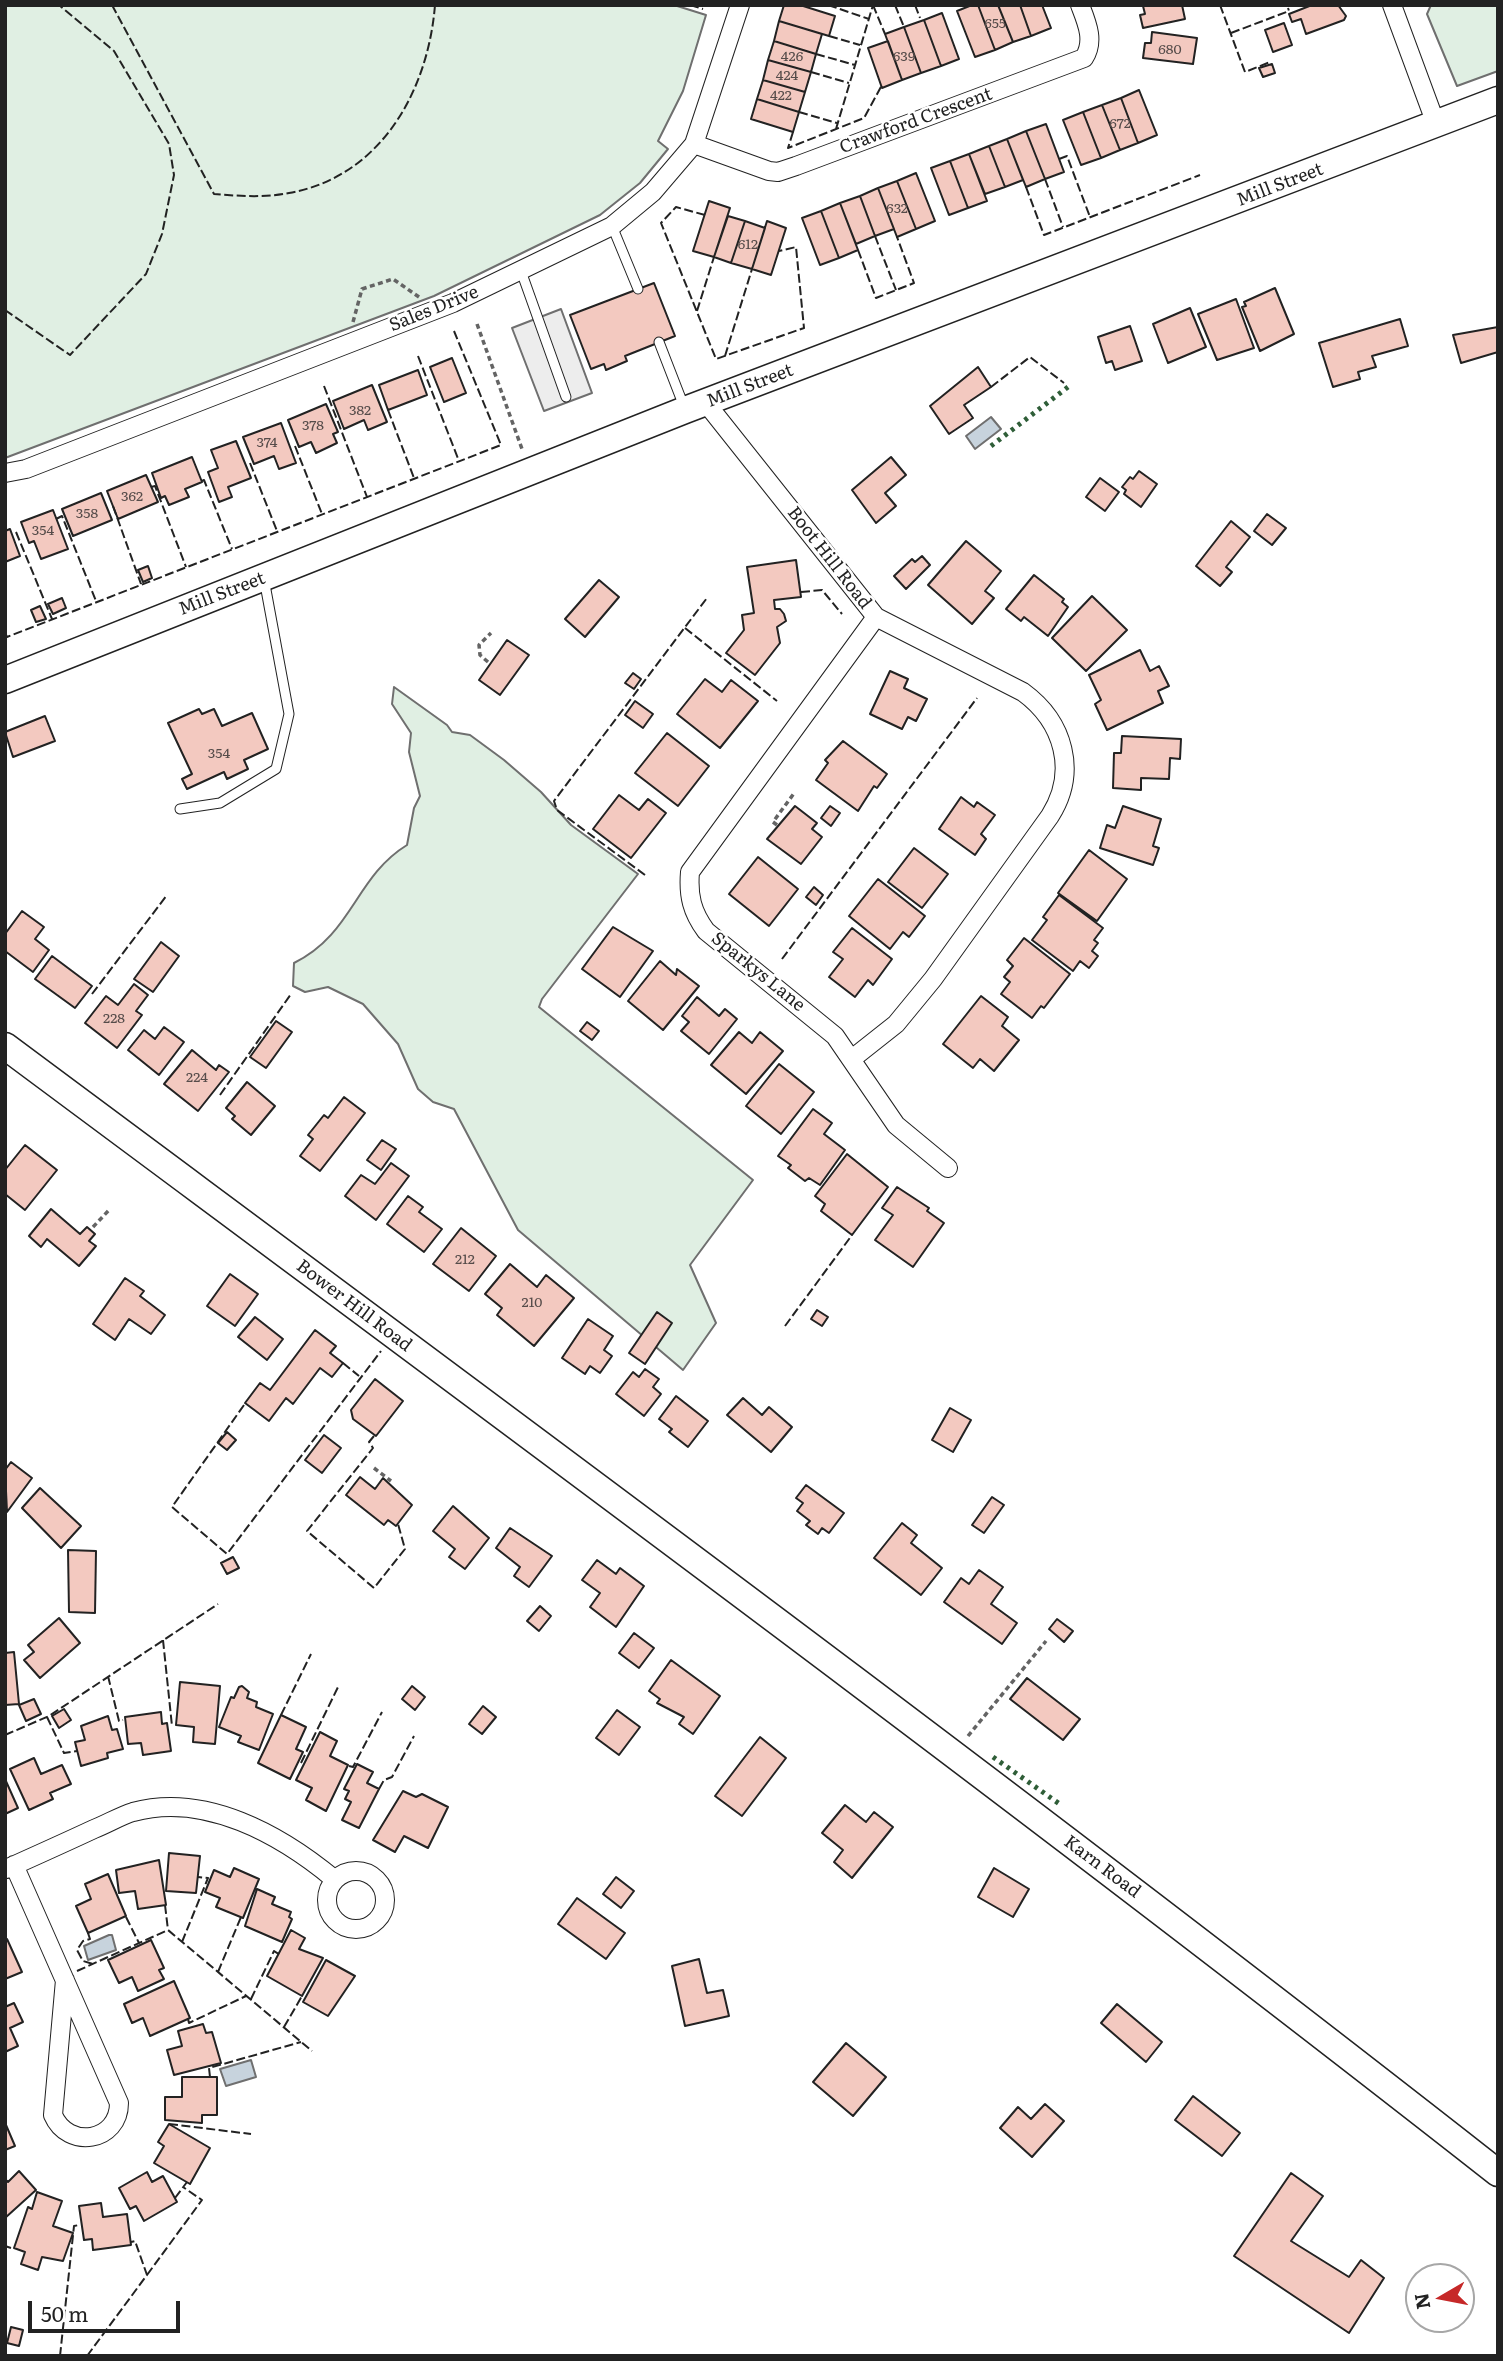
<!DOCTYPE html>
<style>
body{margin:0}
#map{position:relative;width:1503px;height:2361px;overflow:hidden;background:#fff;font-family:Literata,serif}
canvas{display:block}
.frame{position:absolute;inset:0;border:7px solid #222;pointer-events:none}
.north{position:absolute;left:1405px;top:2263px;width:70px;height:70px;box-sizing:border-box;background:#fff;border:2px solid #a7a7a7;border-radius:50%;rotate:260deg;font-size:19px;font-weight:700;line-height:28px;text-align:center;color:#222}
.north::after{content:'';display:block;margin:auto;width:24px;height:32px;background:#c62828;clip-path:polygon(50% 0,100% 100%,50% 72%,0 100%)}
.scale{position:absolute;left:28px;top:2301px;width:152px;height:32px;box-sizing:border-box;border:4px solid #222;border-top:0;padding-left:9px;font-size:21px;line-height:24px;white-space:nowrap;color:#222;-webkit-text-stroke:5px #fff;paint-order:stroke}
</style>
<div id="map">
<canvas width="1503" height="2361"></canvas>
<div class="frame"></div>
<div class="north">N</div>
<div class="scale">50 m</div>
</div>
<script>
const g = document.querySelector('canvas').getContext('2d');
g.lineJoin = 'round';
function fillPath(path, color) {
  g.fillStyle = color;
  g.fill(path, 'evenodd');
}
function trace(path, color, width, dash) {
  g.strokeStyle = color;
  g.lineWidth = width;
  g.lineCap = dash ? 'butt' : 'round';
  g.setLineDash(dash || []);
  g.stroke(path);
}
function label(font, color, halo, rows, align = 'center') {
  g.font = font + ' Literata,serif';
  g.lineWidth = 5;
  g.setLineDash([]);
  g.textBaseline = 'middle';
  g.strokeStyle = halo;
  g.fillStyle = color;
  for (const [text, x, y, turn = 0] of rows) {
    g.save();
    g.translate(x, y);
    g.rotate((+turn || 0) * Math.PI / 180);
    g.textAlign = isNaN(turn) ? turn : align;
    if (halo) g.strokeText(text, 0, 0);
    g.fillText(text, 0, 0);
    g.restore();
  }
}
const green = new Path2D(`
 M5,5H674L706,15L683,91L658,141L668,149L640,183L600,215L434,296L5,458Z
 M1431,5H1498V71L1457,86L1427,14Z
 M394,687L447,725L452,732L470,735L504,760L541,792L571,825L638,874L542,999L539,1007L753,1180L690,1265L716,1323L683,1370L518,1230L454,1109L433,1102L418,1089L398,1044L363,1004L328,987L305,992L293,986L294,963C353,934 355,877 407,845L414,808L420,796L409,752L411,733L392,704Z`);
fillPath(green, '#e0efe3');
trace(green, '#6f6f6f', 2);
const parking = new Path2D(`
 M561,309L592,393L544,411L512,328Z`);
fillPath(parking, '#ededed');
trace(parking, '#6f6f6f', 2);
const water = new Path2D(`
 M991,417L1001,429L975,449L966,436Z
 M109,1935H112L116,1950L88,1960L84,1946Z
 M251,2060L256,2077L226,2086L220,2069Z`);
fillPath(water, '#c7d3dd');
trace(water, '#6f6f6f', 2);
const building = new Path2D(`
 M784,5H800L835,16L829,36L779,21Z
 M972,5H978L995,50L975,57L957,11Z
 M978,5H998L1013,42L995,50Z
 M998,5H1020L1031,36L1013,42Z
 M1020,5H1042L1051,28L1031,36Z
 M1182,5L1185,19L1143,28L1140,15L1145,14L1143,6Z
 M1312,5H1338L1346,16L1344,20L1306,34L1301,19L1292,22L1289,14Z
 M942,13L959,59L941,66L924,20Z
 M924,20L941,66L921,73L904,27Z
 M779,21L822,34L816,54L774,41Z
 M1284,23L1292,45L1273,52L1265,30Z
 M904,27L921,73L902,80L885,34Z
 M1152,32L1197,38L1193,64L1143,58L1145,43H1151Z
 M774,41L816,54L811,72L768,60Z
 M888,41L902,80L882,88L868,48Z
 M768,60L811,72L805,92L763,80Z
 M1272,64L1275,73L1263,77L1259,68Z
 M763,80L805,92L799,112L757,99Z
 M1139,90L1157,135L1138,143L1121,98Z
 M1121,98L1138,143L1120,150L1102,105Z
 M757,99L799,112L793,132L751,119Z
 M1102,105L1120,150L1101,158L1083,112Z
 M1083,112L1101,158L1081,165L1063,120Z
 M1046,124L1064,172L1045,179L1026,131Z
 M1026,131L1045,179L1026,187L1007,139Z
 M1007,139L1023,180L1005,187L989,146Z
 M989,146L1005,187L985,194L969,154Z
 M969,154L987,201L968,208L950,161Z
 M950,161L968,208L949,215L931,168Z
 M916,173L935,221L916,229L897,181Z
 M897,181L916,229L897,237L878,188Z
 M878,188L894,229L875,236L860,196Z
 M860,196L875,236L856,244L840,203Z
 M709,201L730,208L714,257L693,251Z
 M840,203L858,250L839,258L821,211Z
 M821,211L839,258L820,265L802,218Z
 M728,216L745,221L731,263L714,257Z
 M745,221L765,228L752,269L731,263Z
 M767,221L786,228L771,275L752,269Z
 M654,283L675,336L625,356L627,361L606,370L604,364L591,369L570,315Z
 M1275,288L1294,334L1260,351L1242,307L1246,306L1244,302Z
 M1236,299L1254,348L1217,360L1198,314Z
 M1190,308L1206,347L1168,363L1153,324Z
 M1400,319L1408,346L1372,356L1376,367L1358,372L1360,379L1333,387L1319,343Z
 M1130,326L1142,361L1115,370L1112,361L1106,363L1098,337Z
 M1498,327V352L1461,363L1453,335Z
 M452,358L466,393L444,402L430,367Z
 M978,367L991,387L964,405L973,418L949,434L930,406Z
 M418,370L427,395L388,410L379,385Z
 M372,385L387,422L368,430L364,420L344,429L333,401Z
 M326,404L338,432L333,434L337,443L316,453L311,442L299,447L288,420Z
 M281,423L296,463L279,469L274,456L254,464L243,437Z
 M236,441L251,478L228,487L232,497L219,502L208,472L218,468L211,450Z
 M192,457L202,482L185,489L189,497L169,505L165,496L161,498L152,473Z
 M891,457L906,475L885,493L896,506L876,523L852,490Z
 M1139,471L1157,484L1141,507L1124,494L1126,490L1122,487L1130,477L1133,479Z
 M146,475L158,502L118,519L107,491Z
 M1100,478L1119,492L1105,511L1086,497Z
 M101,493L112,520L73,536L62,509Z
 M53,510L68,549L41,559L34,541L29,543L21,522Z
 M1267,514L1286,528L1272,545L1254,531Z
 M1231,521L1250,537L1226,567L1232,572L1220,586L1196,566Z
 M10,529L20,556L5,562V531Z
 M966,541L1001,571L985,591L994,598L972,624L928,585Z
 M922,556L930,565L906,589L894,576L912,559L915,562Z
 M796,560L801,597L774,600L775,609H780L784,614L786,621L777,627L780,643L755,675L726,653L744,630L742,615L754,613L747,567Z
 M148,566L152,578L143,582L138,570Z
 M1034,575L1064,599L1062,602L1068,607L1048,636L1024,617L1021,621L1006,609Z
 M599,580L619,597L585,637L565,619Z
 M1092,596L1127,630L1086,671L1052,638Z
 M62,598L66,608L53,614L48,604Z
 M40,606L46,619L36,622L31,610Z
 M507,640L529,655L500,695L479,680Z
 M1140,650L1150,671L1159,666L1169,686L1158,691L1163,703L1107,730L1095,704L1101,700L1089,675Z
 M890,671L908,679L904,688L927,699L916,721L908,717L902,729L870,714Z
 M633,673L641,679L634,689L625,683Z
 M705,679L722,692L731,680L758,701L720,748L677,714Z
 M635,701L653,714L643,728L625,715Z
 M199,709L202,714L214,709L222,726L252,713L268,749L244,760L248,769L227,779L224,772L187,789L182,779L192,774L168,723Z
 M45,716L55,741L13,757L5,732Z
 M667,733L709,766L678,806L635,773Z
 M1122,736L1181,739L1180,759L1170,758L1169,779L1141,778V790L1113,788L1114,753H1121Z
 M843,741L887,774L877,788L874,786L858,811L816,780L828,763L825,760Z
 M619,795L639,810L648,799L666,813L631,858L593,829Z
 M961,797L974,807L977,802L995,815L981,834L986,839L975,855L939,829Z
 M795,806L817,823L812,829L822,837L801,864L767,839Z
 M830,806L840,813L831,826L821,818Z
 M1123,806L1161,819L1153,846L1159,848L1153,865L1100,848L1107,825L1115,828Z
 M914,848L948,874L922,908L888,882Z
 M1089,850L1127,879L1097,921L1058,893Z
 M758,857L798,889L769,926L729,894Z
 M878,879L925,916L909,937L903,932L890,949L849,916Z
 M814,887L823,895L816,905L806,897Z
 M1059,895L1103,928L1094,940L1098,943L1092,951L1098,956L1089,968L1080,961L1073,971L1032,940L1047,920L1043,917Z
 M22,911L44,927L35,939L49,950L33,972L5,951V934Z
 M613,927L653,951L620,997L582,969Z
 M852,928L892,959L873,985L868,980L855,997L829,977L843,959L833,952Z
 M1024,938L1070,974L1044,1008L1041,1006L1032,1018L1001,994L1010,982L1004,977L1013,966L1007,960Z
 M161,942L179,956L153,992L134,979Z
 M52,956L92,986L75,1008L35,979Z
 M660,961L676,975L677,969L699,986L663,1030L628,1001Z
 M134,984L148,995L136,1011L142,1015L117,1048L85,1023L106,996L118,1005Z
 M981,996L1008,1017L1002,1026L1019,1040L994,1071L980,1059L973,1068L943,1044Z
 M697,997L719,1016L725,1009L737,1019L709,1054L681,1031L689,1022L682,1016Z
 M276,1021L292,1032L266,1068L250,1057Z
 M587,1022L599,1031L592,1040L580,1031Z
 M164,1027L184,1042L159,1075L128,1050L144,1030L155,1039Z
 M739,1032L752,1043L760,1032L783,1051L746,1094L711,1065Z
 M192,1050L216,1070L219,1065L229,1072L198,1111L164,1084Z
 M779,1064L814,1092L781,1134L746,1106Z
 M247,1082L275,1106L251,1135L232,1119L235,1116L226,1108Z
 M344,1097L365,1113L320,1171L300,1156L313,1139L308,1135L324,1115L328,1118Z
 M813,1109L832,1123L824,1134L845,1150L820,1185L809,1178L805,1181L788,1168L791,1165L778,1156Z
 M382,1140L396,1149L381,1170L367,1160Z
 M25,1145L57,1170L25,1210L5,1194V1170Z
 M847,1154L888,1187L852,1235L821,1211L825,1204L815,1196Z
 M391,1163L409,1176L376,1220L345,1196L361,1175L375,1184Z
 M897,1187L929,1208L927,1211L944,1223L913,1267L875,1240L893,1215L882,1208Z
 M408,1196L423,1207L419,1212L442,1229L424,1252L387,1224Z
 M51,1209L80,1234L87,1227L95,1234L89,1241L96,1246L79,1266L47,1239L41,1247L29,1236Z
 M461,1228L496,1256L469,1291L433,1264Z
 M510,1264L537,1287L546,1275L574,1298L534,1346L497,1315L502,1308L485,1294Z
 M230,1274L258,1294L235,1326L207,1306Z
 M125,1278L144,1291L140,1296L165,1315L151,1334L129,1319L115,1340L93,1324Z
 M817,1310L828,1317L822,1326L811,1319Z
 M657,1312L672,1323L645,1364L629,1353Z
 M255,1317L283,1339L267,1360L238,1337Z
 M588,1319L613,1336L604,1350L612,1356L600,1373L590,1366L585,1374L562,1358Z
 M315,1330L336,1346L330,1353L343,1363L332,1377L320,1368L293,1404L286,1398L269,1421L245,1403L260,1383L270,1390Z
 M645,1369L659,1379L653,1387L661,1394L644,1416L616,1394L633,1372L639,1377Z
 M375,1379L403,1401L376,1436L353,1419L351,1410Z
 M676,1396L708,1421L688,1447L669,1432L672,1429L659,1419Z
 M743,1398L762,1415L769,1407L792,1427L771,1452L727,1415Z
 M950,1408L971,1420L953,1452L932,1440Z
 M227,1432L236,1440L227,1450L218,1443Z
 M324,1435L341,1448L322,1473L305,1460Z
 M11,1462L32,1478L7,1512L5,1470Z
 M360,1477L375,1489L383,1478L412,1505L396,1526L388,1520L384,1525L346,1495Z
 M806,1485L844,1513L829,1533L822,1528L818,1534L806,1525L810,1521L797,1511L803,1503L796,1498Z
 M40,1488L81,1526L61,1548L22,1508Z
 M992,1497L1004,1505L984,1533L972,1525Z
 M453,1506L489,1538L465,1569L449,1557L455,1549L433,1531Z
 M902,1523L917,1535L911,1543L942,1568L921,1595L874,1558Z
 M510,1528L552,1556L529,1587L514,1576L520,1567L496,1548Z
 M68,1550L96,1551L95,1613L69,1612Z
 M233,1557L239,1568L227,1574L221,1563Z
 M597,1560L616,1574L620,1568L644,1586L616,1627L590,1607L600,1593L582,1580Z
 M979,1570L1003,1587L991,1604L1017,1623L1002,1644L944,1602L961,1578L969,1584Z
 M540,1606L551,1616L539,1631L527,1621Z
 M59,1618L80,1643L40,1678L24,1660L34,1652L28,1645Z
 M1057,1619L1073,1631L1064,1642L1049,1629Z
 M634,1633L654,1648L639,1668L619,1653Z
 M14,1652L19,1704L5,1705V1653Z
 M671,1660L720,1696L693,1734L679,1724L684,1717L657,1703L660,1699L649,1691Z
 M1027,1678L1080,1719L1063,1740L1010,1699Z
 M180,1682L220,1686L215,1744L193,1742L194,1727L176,1725Z
 M242,1686L249,1692L247,1698L257,1702L256,1707L273,1714L259,1750L238,1742L241,1736L219,1727L231,1697L234,1698L239,1687Z
 M412,1686L425,1697L415,1710L402,1699Z
 M34,1699L41,1714L26,1721L19,1705Z
 M483,1706L496,1717L482,1734L469,1724Z
 M64,1709L71,1720L59,1728L52,1716Z
 M617,1710L640,1727L619,1755L596,1738Z
 M161,1712L162,1724L167,1723L171,1751L143,1755L141,1743L128,1744L125,1717Z
 M281,1715L306,1727L296,1749L303,1752L290,1779L258,1763Z
 M108,1716L112,1730L117,1729L123,1749L107,1753L108,1758L81,1766L75,1742L85,1740L81,1726Z
 M320,1732L337,1741L330,1756L348,1765L326,1811L306,1800L312,1788L296,1780Z
 M760,1737L786,1758L742,1816L715,1796Z
 M34,1758L41,1774L62,1765L71,1784L50,1793L53,1799L29,1810L10,1769Z
 M357,1764L373,1772L367,1783L379,1789L359,1828L342,1820L351,1802L345,1799L349,1791L344,1789Z
 M5,1779L18,1808L5,1814Z
 M403,1791L416,1797L422,1794L448,1807L428,1848L404,1836L395,1852L373,1840Z
 M845,1805L866,1822L874,1812L893,1827L852,1878L834,1862L843,1850L822,1833Z
 M169,1853L200,1856L196,1893L166,1891Z
 M159,1860L166,1905L138,1909L135,1891L119,1893L116,1870Z
 M234,1868L259,1879L243,1918L216,1907L220,1898L205,1892L214,1870L230,1877Z
 M994,1868L1029,1889L1013,1917L978,1897Z
 M108,1874L126,1916L88,1933L76,1906L91,1899L85,1884Z
 M616,1877L634,1891L621,1908L603,1894Z
 M257,1889L275,1897L272,1904L291,1912L289,1917L292,1919L282,1942L245,1926Z
 M577,1898L625,1933L606,1959L558,1924Z
 M291,1930L305,1938L299,1949L323,1958L302,1996L267,1976Z
 M7,1939L22,1972L5,1979V1940Z
 M151,1940L164,1968L159,1970L164,1979L138,1991L132,1977L119,1983L108,1960Z
 M699,1959L707,1993L723,1990L729,2016L685,2026L672,1966Z
 M326,1960L355,1976L328,2016L303,2002Z
 M174,1981L190,2018L150,2036L143,2018L132,2023L124,2004Z
 M14,2003L23,2022L10,2028L18,2046L5,2052V2007Z
 M1117,2004L1162,2042L1146,2062L1101,2023Z
 M203,2024L206,2033L212,2032L221,2063L174,2075L167,2050L182,2046L178,2031Z
 M846,2043L886,2077L853,2116L813,2082Z
 M182,2077H217V2115H202V2123L165,2120V2097H182Z
 M1193,2096L1240,2133L1222,2156L1175,2120Z
 M1045,2104L1064,2121L1032,2157L1000,2128L1018,2107L1031,2119Z
 M169,2124L210,2148L190,2184L154,2163L164,2146L158,2142Z
 M6,2125L15,2146L5,2150V2125Z
 M19,2171L36,2190L5,2218V2179L8,2182Z
 M147,2172L152,2182L163,2176L177,2202L144,2221L136,2206L130,2209L119,2188Z
 M1291,2173L1323,2196L1291,2241L1349,2277L1361,2260L1384,2278L1349,2333L1234,2256Z
 M37,2192L62,2201L53,2226L73,2233L63,2261L42,2257L38,2270L21,2264L25,2252L14,2248L28,2207L32,2209Z
 M101,2203L103,2217L127,2214L131,2245L93,2250L92,2239L84,2240L79,2206Z
 M11,2327L23,2330L19,2346L7,2343Z`);
fillPath(building, '#f3c9c0');
trace(building, '#222', 2);
const lane = new Path2D(`
 M612,226L638,289
 M521,271L566,397
 M659,342L685,409
 M180,809L220,803L276,769L289,714L264,579`);
const street = new Path2D(`
 M1392,5L1436,124
 M694,144L769,171L778,172L796,166L1084,58C1095,41 1087,23 1080,5
 M706,403L876,617L1023,692C1064,722 1078,772 1050,816L933,979L896,1024L853,1058
 M5,473L26,469L453,303L612,226L653,192L694,144L740,5
 M876,617L690,872C688,896 692,912 706,931L835,1036L896,1125L948,1168
 M14,1865L119,2103C119,2142 68,2150 53,2115L65,1980
 M6,1869C35,1856 64,1843 94,1829C107,1824 120,1816 133,1812C205,1792 281,1835 334,1879
 M327 1900a29 29 0 1 1 58 0a29 29 0 1 1-58 0Z`);
const secondary = new Path2D(`
 M5,680L685,410L1498,100
 M5,1046C505,1418 1007,1788 1498,2173`);
trace(lane, '#222', 11);
trace(street, '#222', 20);
trace(secondary, '#222', 29);
trace(new Path2D(`
 M353,322L362,289L393,279L419,297
 M477,324L522,449
 M488,662L480,655L479,645L491,633
 M777,825L773,822L795,792
 M93,1227L110,1209
 M374,1468L391,1481
 M968,1736L1046,1641`), '#646464', 3.5, [5, 3.5]);
trace(lane, '#fff', 9);
trace(street, '#fff', 18);
trace(secondary, '#fff', 26);
trace(new Path2D(`
 M991,446L1068,387
 M993,1757L1061,1805`), '#2f5e38', 5, [3.5, 5]);
trace(new Path2D(`
 M112,5L214,194C239,196 264,198 289,193C380,177 428,92 435,5
 M690,5L703,9
 M828,5L869,19
 M873,5L885,34
 M895,5L904,27
 M915,5L920,18
 M1220,5L1245,72L1270,62
 M1231,33L1289,11L1288,8
 M829,36L860,45
 M816,54L855,65
 M811,72L849,83
 M799,112L837,123
 M836,129L873,5
 M793,132L788,148L864,118L882,85
 M1059,159L1067,156L1090,217
 M1045,179L1063,227
 M1026,187L1044,235L1200,175
 M705,215L676,207L661,223L716,359L804,328L796,247L779,251
 M875,236L896,290
 M858,250L876,298L914,283L897,237
 M5,310L70,355L146,274L162,234L174,175L169,144L114,51L59,5
 M697,311L714,257
 M418,356L459,461
 M725,356L752,269
 M324,386L367,497
 M991,387L1030,357L1064,383
 M388,410L414,478
 M295,446L322,514
 M250,463L277,531
 M202,481L204,480L232,549
 M151,487L155,486L186,567
 M113,506L141,584
 M56,519L62,516L96,601
 M16,532L52,619
 M801,592L822,590L842,614
 M685,628L777,701
 M5,632L7,637L501,445L454,331
 M645,875L557,810L554,801L707,598
 M782,959L977,698
 M92,994L167,895
 M220,1095L291,994
 M785,1326L852,1235
 M343,1363L359,1376
 M244,1405L172,1507L227,1554L381,1351
 M374,1436L369,1442L373,1448L307,1531L374,1588L405,1549L398,1524
 M163,1640L172,1726
 M108,1676L119,1721L123,1720
 M281,1715L311,1654
 M47,1717L64,1753L77,1751
 M5,1735L49,1716L218,1604
 M301,1763L339,1685
 M349,1766L353,1767L382,1712
 M379,1789L384,1780L392,1777L414,1736
 M165,1905L168,1930
 M126,1917L139,1943
 M88,1933L90,1939L83,1941L77,1950L83,1961L93,1964
 M182,1942L208,1878L198,1877
 M77,1971L168,1930L312,2051
 M218,1972L241,1917
 M251,1999L274,1951L280,1955
 M188,2019L189,2023L246,1996
 M284,2027L302,1996
 M210,2077L209,2068L301,2042
 M169,2124L251,2134
 M175,2198L187,2182
 M5,2246L11,2248
 M147,2275L202,2200L183,2187
 M60,2356L74,2226L79,2225
 M87,2356L147,2275L135,2241L131,2242`), '#222', 2, [9, 3.5]);
label('14px', '#564c4a', null, [
 ["655",995,24],
 ["680",1170,50],
 ["426",792,57],
 ["639",904,57],
 ["424",787,76],
 ["422",781,96],
 ["672",1120,124],
 ["632",897,209],
 ["612",748,245],
 ["382",360,411],
 ["378",313,426],
 ["374",267,443],
 ["362",132,497],
 ["358",87,514],
 ["354",43,531],
 ["354",219,754],
 ["228",114,1019],
 ["224",197,1078],
 ["212",465,1260],
 ["210",532,1303]
]);
label('18px', '#222', '#fff', [
 ["Crawford Crescent",916,121,-20],
 ["Mill Street",1280,185,-21],
 ["Sales Drive",434,309,-22],
 ["Mill Street",750,386,-21],
 ["Boot Hill Road",829,558,52],
 ["Mill Street",222,594,-21],
 ["Sparkys Lane",758,972,39],
 ["Bower Hill Road",354,1306,37],
 ["Karn Road",1102,1867,37]
]);
</script>
